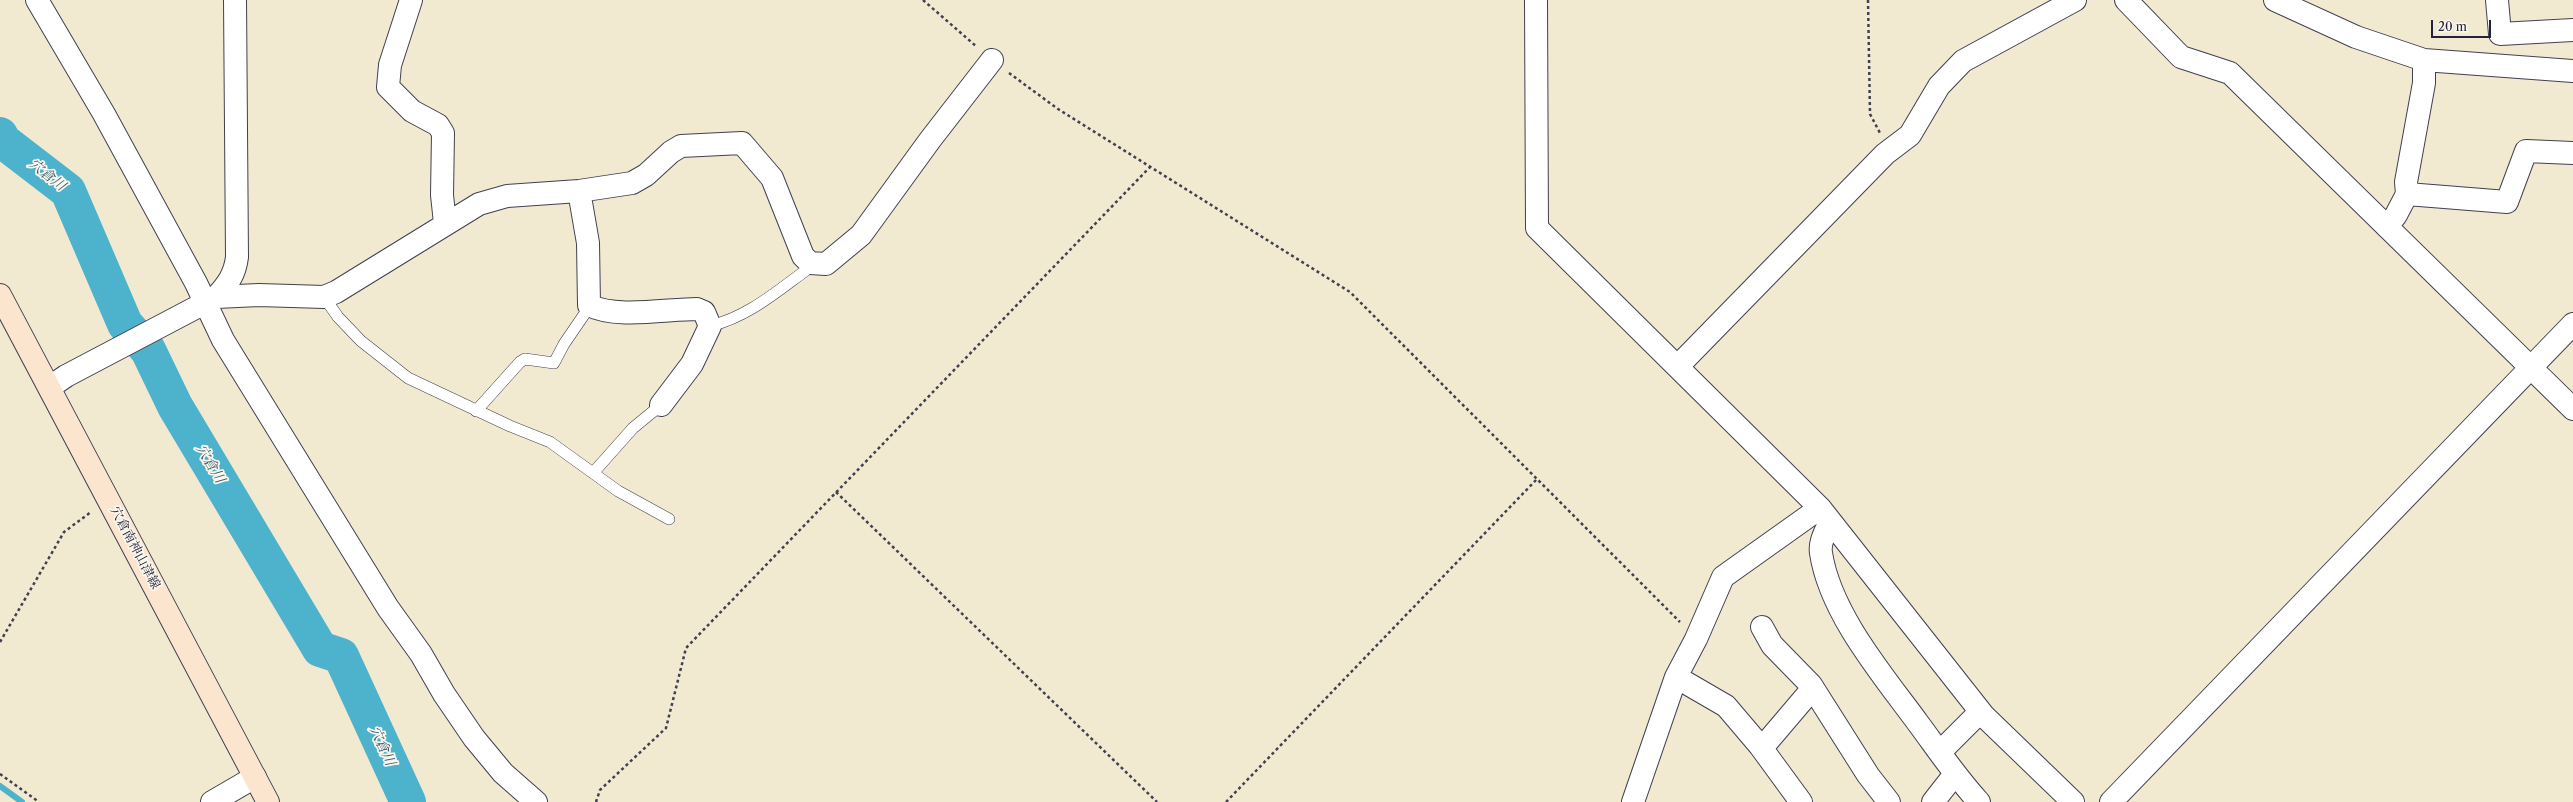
<!DOCTYPE html>
<meta charset="utf-8">
<style>
body{margin:0}
#map{position:relative;width:2573px;height:802px;overflow:hidden;background:#f1ead1;font-family:"Libre Caslon Text",serif}
canvas{display:block}
.scale{position:absolute;left:2431px;top:20px;width:60px;height:18px;box-sizing:border-box;border:2px solid #22223b;border-top:0;padding-left:5px;font-size:12px;line-height:14px;white-space:nowrap;color:#22223b;-webkit-text-stroke:3px #fbf7ec;paint-order:stroke}
</style>
<div id="map">
<canvas width="2573" height="802"></canvas>
<div class="scale">20 m</div>
</div>
<script>
const g = document.querySelector('canvas').getContext('2d');
g.lineJoin = 'round';
function trace(path, color, width, dash) {
  g.strokeStyle = color;
  g.lineWidth = width;
  g.lineCap = dash ? 'butt' : 'round';
  g.setLineDash(dash || []);
  g.stroke(path);
}
function label(font, color, halo, rows, align = 'center') {
  g.font = font + ' "Libre Caslon Text","Noto Serif JP",serif';
  g.lineWidth = 3.5;
  g.setLineDash([]);
  g.textBaseline = 'middle';
  g.strokeStyle = halo;
  g.fillStyle = color;
  for (const [text, x, y, turn = 0] of rows) {
    g.save();
    g.translate(x, y);
    g.rotate((+turn || 0) * Math.PI / 180);
    g.textAlign = isNaN(turn) ? turn : align;
    if (halo) g.strokeText(text, 0, 0);
    g.fillText(text, 0, 0);
    g.restore();
  }
}
trace(new Path2D(`
 M0,786L22,802`), '#4db3cc', 6);
trace(new Path2D(`
 M0,135L3,141L68,191L125,324L148,350L175,406L320,649L341,656L408,802`), '#4db3cc', 36);
const service = new Path2D(`
 M324,297L338,317L361,341L408,378L510,426L550,442L618,491L669,519
 M710,326C747,317 775,293 805,271L810,263
 M476,411L520,362L525,359L554,363L564,344L590,306
 M593,473L633,428L661,405`);
const minor = new Path2D(`
 M37,0L104,114L196,283L223,340L388,608L421,654L444,694L474,738L503,773L536,802
 M411,0L390,65L388,87L412,111L438,125L443,133L442,195L445,223
 M1536,0L1537,228L1820,508L1984,716L2073,802
 M2126,0L2181,57L2230,73L2573,409
 M2275,0L2356,37L2424,60L2573,71
 M2497,0L2500,34L2573,30
 M2424,60V83L2406,182L2407,194L2507,202L2526,151L2573,153
 M579,191L588,243L589,305C615,319 667,309 697,309L704,312L710,326L692,364L661,405
 M2387,227L2396,215L2407,194
 M216,297L259,295L324,297L336,292L479,204L507,196L579,191L632,183L646,175L671,152L681,146L742,143L772,178L803,256L810,263L826,264L861,235L930,140L992,60
 M1678,366L1885,154L1910,135L1939,86L1963,61L2075,0
 M1830,521C1826,531 1819,542 1821,553C1830,613 1882,674 1918,723C1938,750 1956,777 1979,802
 M1762,627L1772,645L1811,685L1868,775L1889,802
 M1676,677L1726,706L1760,746L1801,802
 M1762,748L1813,688
 M1940,752L1980,712
 M212,802L255,777
 M1633,802L1676,677L1696,639L1723,577L1820,508
 M1933,802L1955,774
 M2111,802L2573,324`);
const tertiary = new Path2D(`
 M50,387L66,376L216,297C228,284 235,274 237,257L235,0`);
const secondary = new Path2D(`
 M0,295L268,802`);
trace(service, '#414052', 12);
trace(minor, '#414052', 24);
trace(tertiary, '#414052', 24);
trace(secondary, '#414052', 24);
trace(new Path2D(`
 M923,0L977,47
 M1868,0L1870,114L1880,133
 M1009,73L1058,109L1350,292L1680,622
 M836,492L1157,802
 M0,642L64,532L91,512
 M0,774L39,802
 M596,802L600,790L666,728L686,648L1150,167
 M1226,802L1537,479`), '#414052', 2.5, [3, 3]);
trace(service, '#fff', 11);
trace(minor, '#fff', 22);
trace(tertiary, '#fff', 22);
trace(secondary, '#fbe5cf', 22);
label('13px', '#22223b', '#fbf7ec', [
 ["穴倉南神山津線",135,548,62]
]);
label('italic 14px', '#335c75', '#fbf7ec', [
 ["穴倉川",47,175,38],
 ["穴倉川",210,464,59],
 ["穴倉川",382,746,65]
]);
</script>
